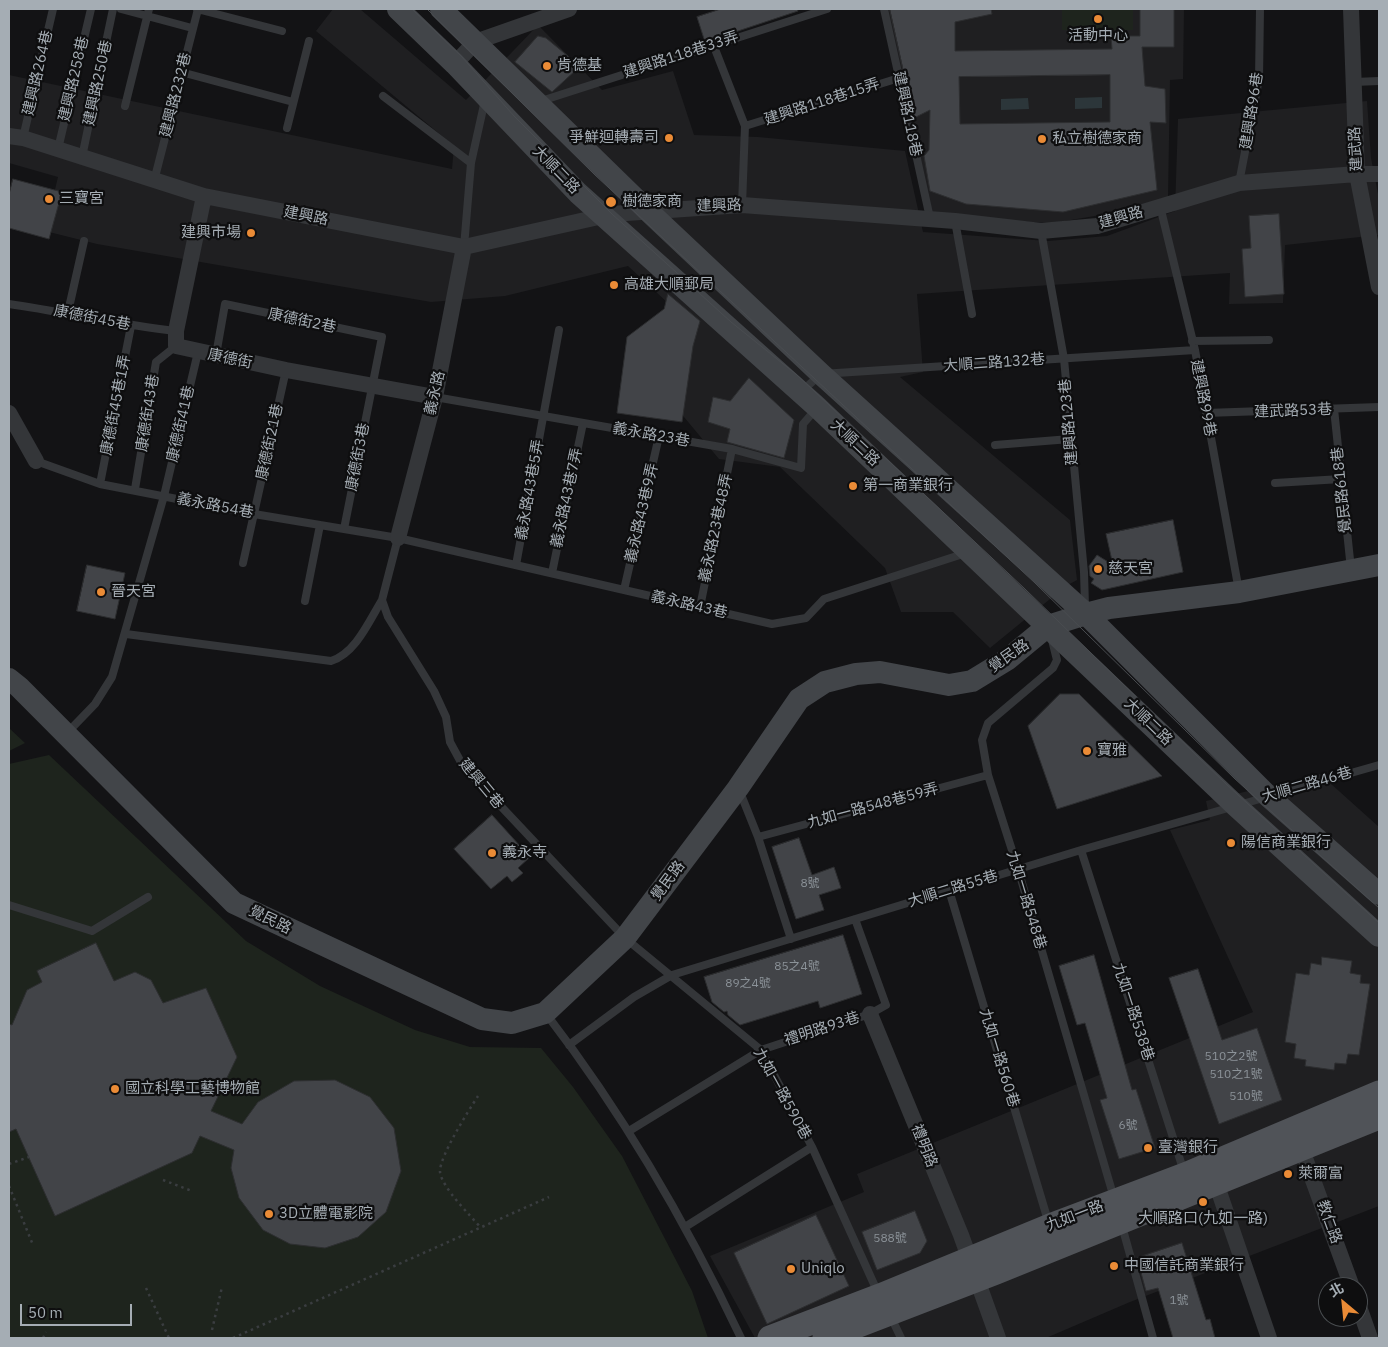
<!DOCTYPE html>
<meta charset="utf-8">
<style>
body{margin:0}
#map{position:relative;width:1388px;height:1347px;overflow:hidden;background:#131315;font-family:"IBM Plex Sans","Noto Sans TC",sans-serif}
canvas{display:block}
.frame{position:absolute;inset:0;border:10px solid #a5adb4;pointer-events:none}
.north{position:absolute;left:1318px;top:1277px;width:50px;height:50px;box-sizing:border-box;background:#0e0e0f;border:1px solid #4a4e51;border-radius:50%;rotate:332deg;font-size:14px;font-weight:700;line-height:20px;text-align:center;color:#a5adb4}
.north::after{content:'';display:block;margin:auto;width:18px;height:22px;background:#ea8b36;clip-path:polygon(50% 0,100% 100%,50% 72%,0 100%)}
.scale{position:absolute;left:20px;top:1304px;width:112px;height:22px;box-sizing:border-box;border:2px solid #a5adb4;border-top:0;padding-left:6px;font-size:15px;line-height:18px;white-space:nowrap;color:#a5adb4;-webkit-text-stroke:4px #0e0e0f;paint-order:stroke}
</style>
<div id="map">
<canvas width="1388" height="1347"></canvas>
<div class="frame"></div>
<div class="north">北</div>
<div class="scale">50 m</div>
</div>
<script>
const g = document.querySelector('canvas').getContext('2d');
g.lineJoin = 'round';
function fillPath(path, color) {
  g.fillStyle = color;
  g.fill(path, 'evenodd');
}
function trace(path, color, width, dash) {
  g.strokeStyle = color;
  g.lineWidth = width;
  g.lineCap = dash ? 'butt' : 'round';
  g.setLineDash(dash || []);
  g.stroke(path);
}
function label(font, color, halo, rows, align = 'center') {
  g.font = font + ' "IBM Plex Sans","Noto Sans TC",sans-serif';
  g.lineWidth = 4.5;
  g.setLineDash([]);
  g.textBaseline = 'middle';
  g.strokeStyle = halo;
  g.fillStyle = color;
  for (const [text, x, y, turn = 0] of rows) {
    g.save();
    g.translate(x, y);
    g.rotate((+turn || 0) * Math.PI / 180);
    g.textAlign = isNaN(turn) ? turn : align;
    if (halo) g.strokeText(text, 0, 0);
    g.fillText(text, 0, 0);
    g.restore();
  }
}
fillPath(new Path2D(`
 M333,9H360L466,100L538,25L602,90L673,71L694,135L758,137L905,151L923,232L1048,241L1107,236L1175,211L1178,119L1367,101L1371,158L1379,199V235L1285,245L1283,303L1229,304L1230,273L917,294L923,372L900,377L1070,520L1077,580L1066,586L990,648L953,612H901L885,568L780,467L719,459L679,411L696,329L628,266L505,296L431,302L97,244L45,231L58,177L9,163V75L452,169L454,146L316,31Z
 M886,9H1184L1183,79L1170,80L1168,198L1136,209L1053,223L984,220L931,212Z
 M1320,774L1379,827V1206L1130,1302L1046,1338H755L710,1256L864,1192L857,1174L1253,1012L1170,830L1210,820L1206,801Z`), '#1f1f21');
fillPath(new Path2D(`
 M1062,9H1133V30H1102L1101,37H1068V30H1062Z
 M9,728L25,743L9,751Z
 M49,755L246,941L320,986L415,1030L470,1047L541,1048L573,1087L622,1156L692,1291L708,1338H9V764Z`), '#1e241d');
fillPath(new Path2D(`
 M1102,97V108L1075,109V98Z
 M1028,98L1029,109L1001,110V99Z`), '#2c363a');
const building = new Path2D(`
 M721,9H797L798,11L705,42L697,17Z
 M890,9H991L992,14L955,22V51L1112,49L1111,36H1140V9H1174V47H1142L1145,86L1165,89L1166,123L1150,122L1157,190L1063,212L966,204L930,191L924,156L929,150L930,110L914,118ZM1110,75V122L960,124L959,77Z
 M538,36L546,38L575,62L577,69L552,92L515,62Z
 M13,179L62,192L49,239L9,228V195Z
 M1279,214L1284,294L1245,297L1242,249L1251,248L1249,216Z
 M668,294L700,321L693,346L682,422L617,413L627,337L664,309Z
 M749,378L794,420L784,458L727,442L730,429L708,422L713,397L730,401Z
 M1173,520L1183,572L1102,590L1091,583L1094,579L1090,576L1089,566L1097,555L1113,565L1106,534Z
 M87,565L125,573L115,619L77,611Z
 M1060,694H1079L1162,776L1057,809L1028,726Z
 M492,815L530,857L518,868L523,873L512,882L507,876L491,889L454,849Z
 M799,838L812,875L834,867L841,888L819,895L824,910L796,919L772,847Z
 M843,935L862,994L820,1008L818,1001L740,1025L728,1015L727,1011L724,1012L712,1002L704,977Z
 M96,943L114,981L135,972L151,980L163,1003L206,988L237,1057L211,1111L242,1124L258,1102L294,1081L335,1080L370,1097L394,1128L401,1171L386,1212L358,1237L325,1248L290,1244L263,1230L239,1198L231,1168L234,1150L200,1136L192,1153L55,1216L16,1129L9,1132V1024L12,1025L27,990L42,982L37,971Z
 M1094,955L1132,1090L1136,1089L1155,1148L1119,1159L1100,1100L1107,1098L1085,1023L1077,1025L1059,966Z
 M1322,957L1352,961L1350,973L1361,975L1360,983L1370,984L1359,1055L1348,1054L1346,1064L1335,1063L1334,1070L1305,1066L1306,1060L1294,1058L1296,1044L1285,1042L1296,973L1309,975L1311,963L1321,965Z
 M1198,969L1222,1040L1257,1028L1282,1100L1219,1124L1169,978Z
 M915,1211L927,1241L920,1253L877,1270L862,1232Z
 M816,1215L849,1286L767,1324L734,1253Z
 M1182,1243L1206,1320L1210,1319L1215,1338H1173L1158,1288L1146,1291L1137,1258Z`);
fillPath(building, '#424448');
trace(building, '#2d2e30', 1);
trace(new Path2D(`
 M478,1096C469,1110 439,1157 440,1172C442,1188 471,1216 481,1228
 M9,1164L29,1157
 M163,1180L192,1191
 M9,1186L33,1245
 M146,1288L169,1338
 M212,1330L222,1287
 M43,1338L46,1332
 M233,1338L549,1197`), '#3a3d40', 2.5, [2.5, 4]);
trace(new Path2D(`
 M121,9L192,28
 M197,9L282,31
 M884,9L930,218
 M713,44L745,126L742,205
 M181,72L293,102
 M1354,82L1379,81
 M383,96L471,163
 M541,101L827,9
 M125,106L149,9
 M745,126L899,78
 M287,128L309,41
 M23,138L53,9
 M58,149L91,9
 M82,157L113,9
 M154,181L198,9
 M1239,183L1259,79L1260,9
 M1160,206L1195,350L1239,591
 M955,221L972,314
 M1041,231L1064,359L1084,572L1085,606
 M464,247L471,163L485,100
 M9,304C65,312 120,325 176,331
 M68,312L84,241
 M1192,341L1269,340
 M216,355L225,304L382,337L344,529
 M802,391L821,374L1195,350
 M435,397L732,449L801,468L803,424L816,409
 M1334,409L1351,569
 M1206,413L1379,407
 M995,445L1070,439
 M36,461L100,484L254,514L398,538L772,624L806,618L824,599L966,553
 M1275,483L1341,479
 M100,484L131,326
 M135,489L156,362L176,346
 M398,538L382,600L388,617L434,691L446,717L450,742L463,766L625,938L761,1050L812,1147L878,1293
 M243,563L286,370
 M516,565L559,330
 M552,573L583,423
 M624,590L659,436
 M305,601L320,525
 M700,607L732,449
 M126,634L331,661C356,653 369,621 382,600
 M1052,640L1057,660L1053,668L988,723L982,740L988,775L1018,869L1114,1198
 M67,733L95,704L112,677L164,496L198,352
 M740,792L758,837L791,939
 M758,837L988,775
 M1081,850L1184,1172
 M949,890L1049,1224
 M9,905L92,931L148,897
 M547,1015C624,1115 687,1224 741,1338
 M569,1045L634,997L672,975L1081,850L1379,765
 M629,1131L761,1050L870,1014L886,1005L855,919
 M1122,1226L1153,1338
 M685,1227L812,1147
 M890,1315L901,1338`), '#343639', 8);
trace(new Path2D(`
 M1351,9L1357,174L1379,287
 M455,64L475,42L569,9
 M9,136L23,138L204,196L464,247L612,214L742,205L955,221L1041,231L1097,226L1239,183L1357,174H1379
 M204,196L176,331V346L286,370L435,397
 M9,413L36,461
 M398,538L435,397L464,247
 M870,1014L961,1235L998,1338
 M1298,1139L1352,1287
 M1216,1183L1269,1338
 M1358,1304L1370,1338`), '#343639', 16);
trace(new Path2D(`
 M398,9L455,64L578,193L817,407L1235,805L1379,936
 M441,9L647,210L821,374L1086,614L1268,796L1379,894
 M9,679L19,687L234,903L482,1019L512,1023L545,1013L625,938L738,788L799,699L825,682L856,674L880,672L949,685L972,681L1008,659L1048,626L1086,614L1109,608L1239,592L1379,565`), '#424549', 22);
trace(new Path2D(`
 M770,1338L880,1296L1050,1226L1185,1175L1379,1093
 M825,1338L996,1272L1379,1117`), '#505358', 25);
trace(new Path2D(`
 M412,9L462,57L514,116L612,214L731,322L797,375L1025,589L1226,784L1379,923
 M427,9L595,175L1035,583L1235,779L1379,908`), '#494c50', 1);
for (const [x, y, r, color] of [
 [1098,19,5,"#ea8b36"],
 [547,66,5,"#ea8b36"],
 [669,138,5,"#ea8b36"],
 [1042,139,5,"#ea8b36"],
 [49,199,5,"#ea8b36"],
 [611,202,6,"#ea8b36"],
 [251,233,5,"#ea8b36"],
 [614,285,5,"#ea8b36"],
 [853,486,5,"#ea8b36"],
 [1098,569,5,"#ea8b36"],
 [101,592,5,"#ea8b36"],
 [1087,751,5,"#ea8b36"],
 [1231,843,5,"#ea8b36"],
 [492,853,5,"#ea8b36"],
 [115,1089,5,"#ea8b36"],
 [1148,1148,5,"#ea8b36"],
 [1288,1174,5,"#ea8b36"],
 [1203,1202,5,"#ea8b36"],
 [269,1214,5,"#ea8b36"],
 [1114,1266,5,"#ea8b36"],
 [791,1269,5,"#ea8b36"]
]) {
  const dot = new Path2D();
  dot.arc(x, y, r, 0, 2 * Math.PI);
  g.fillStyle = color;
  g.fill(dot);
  trace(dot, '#0e0e0f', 2);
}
label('12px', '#8c9399', null, [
 ["8號",810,884],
 ["85之4號",797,967],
 ["89之4號",748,984],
 ["510之2號",1231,1057],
 ["510之1號",1236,1075],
 ["510號",1246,1097],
 ["6號",1128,1126],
 ["588號",890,1239],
 ["1號",1179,1301]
]);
label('15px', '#a5adb4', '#0e0e0f', [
 ["活動中心",1098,36,"center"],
 ["肯德基",557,66],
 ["爭鮮迴轉壽司",659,138,"right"],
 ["私立樹德家商",1052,139],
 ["三寶宮",59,199],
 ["樹德家商",622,202],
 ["建興市場",241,233,"right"],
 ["高雄大順郵局",624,285],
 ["第一商業銀行",863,486],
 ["慈天宮",1108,569],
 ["晉天宮",111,592],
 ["寶雅",1097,751],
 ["陽信商業銀行",1241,843],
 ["義永寺",502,853],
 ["國立科學工藝博物館",125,1089],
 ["臺灣銀行",1158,1148],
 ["萊爾富",1298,1174],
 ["3D立體電影院",279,1214],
 ["大順路口(九如一路)",1203,1219,"center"],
 ["中國信託商業銀行",1124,1266],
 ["Uniqlo",801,1269]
], 'left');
label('15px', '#a5adb4', '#0e0e0f', [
 ["建興路118巷33弄",681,55,-18],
 ["建興路264巷",38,73,-77],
 ["建興路258巷",74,79,-77],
 ["建興路250巷",98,83,-78],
 ["建興路232巷",176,95,-76],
 ["建興路118巷15弄",822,102,-18],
 ["建興路96巷",1252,111,-81],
 ["建興路118巷",907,114,78],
 ["建武路",1356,149,-93],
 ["大順二路",556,170,46],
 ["建興路",719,206,-2],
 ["建興路",306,216,11],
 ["建興路",1121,218,-16],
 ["康德街45巷",92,318,11],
 ["康德街2巷",302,321,12],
 ["康德街",230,359,12],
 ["大順二路132巷",994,363,-4],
 ["義永路",435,393,-77],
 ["建興路99巷",1203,398,79],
 ["康德街45巷1弄",116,405,-79],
 ["建武路53巷",1293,411,-2],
 ["康德街43巷",148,413,-81],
 ["建興路123巷",1069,422,-95],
 ["康德街41巷",181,424,-77],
 ["義永路23巷",651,435,10],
 ["康德街21巷",270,442,-78],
 ["大順二路",855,443,43],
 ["康德街3巷",358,457,-79],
 ["義永路43巷5弄",530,490,-80],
 ["覺民路618巷",1342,490,-96],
 ["義永路43巷7弄",567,498,-78],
 ["義永路54巷",215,506,11],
 ["義永路43巷9弄",642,513,-77],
 ["義永路23巷48弄",716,528,-78],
 ["義永路43巷",689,605,13],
 ["覺民路",1009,656,-35],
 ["大順二路",1148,722,44],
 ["建興三巷",481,784,50],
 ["大順二路46巷",1307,785,-16],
 ["九如一路548巷59弄",873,806,-15],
 ["覺民路",668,881,-53],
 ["大順二路55巷",953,889,-17],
 ["九如一路548巷",1026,900,73],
 ["覺民路",270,920,26],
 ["九如一路538巷",1133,1012,72],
 ["禮明路93巷",822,1029,-18],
 ["九如一路560巷",999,1058,73],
 ["九如一路590巷",782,1094,61],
 ["禮明路",924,1146,68],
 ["九如一路",1075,1216,-21],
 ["教仁路",1329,1222,70]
]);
</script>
